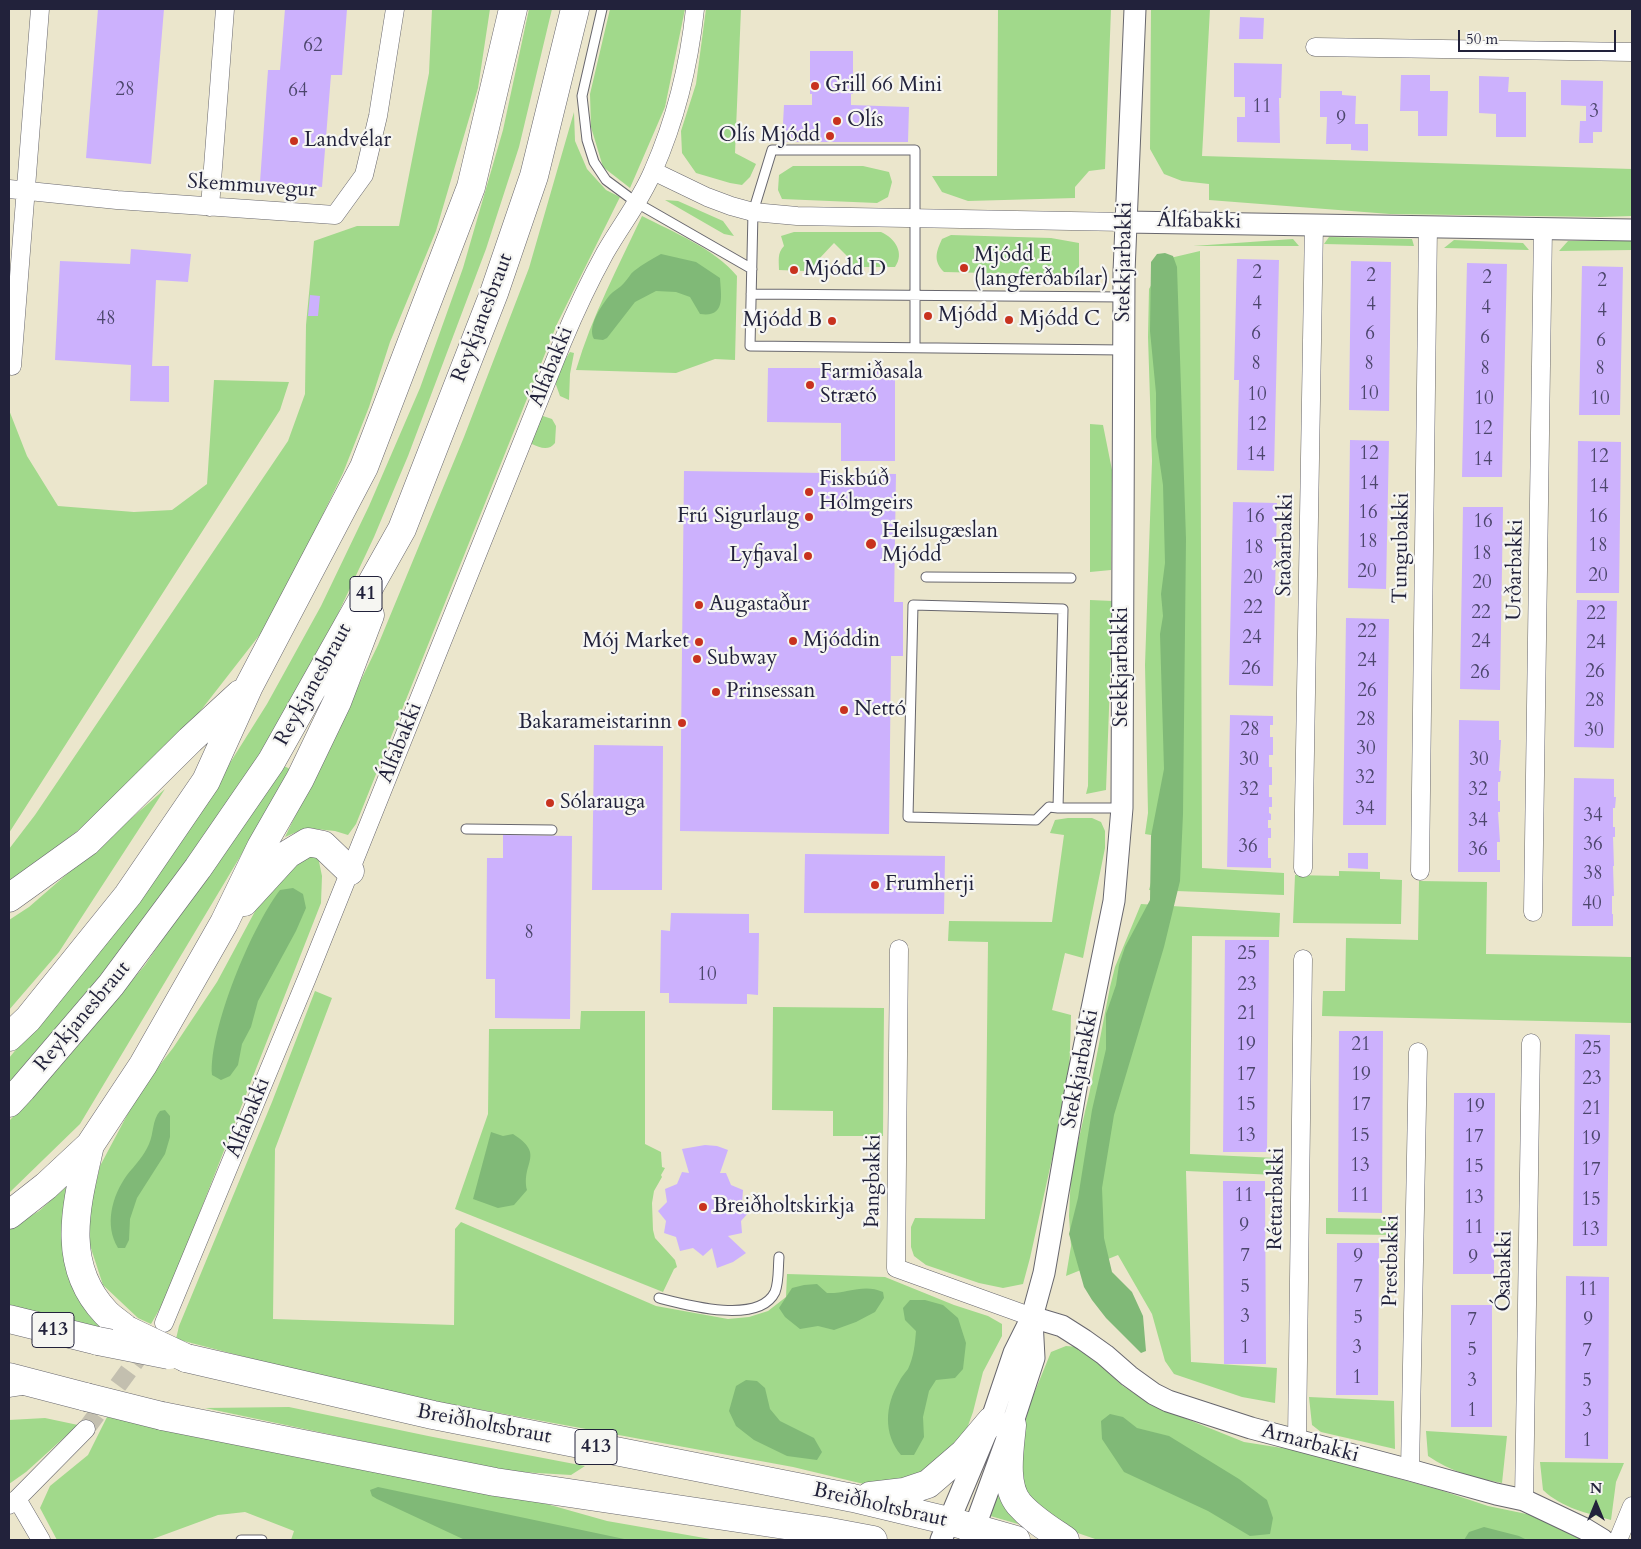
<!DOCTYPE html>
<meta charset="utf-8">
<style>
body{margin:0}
#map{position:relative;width:1641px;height:1549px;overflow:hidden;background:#ebe6cc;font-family:Cardo,serif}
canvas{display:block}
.frame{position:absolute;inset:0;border:10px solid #22223b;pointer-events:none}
.north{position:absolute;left:1571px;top:1479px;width:50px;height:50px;-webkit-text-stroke:4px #f6f6f2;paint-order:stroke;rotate:0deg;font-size:14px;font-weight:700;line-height:20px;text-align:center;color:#22223b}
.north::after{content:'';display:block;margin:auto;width:18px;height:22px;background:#22223b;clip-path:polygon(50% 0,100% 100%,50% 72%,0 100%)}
.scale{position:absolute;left:1458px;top:30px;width:158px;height:22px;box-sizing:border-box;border:2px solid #22223b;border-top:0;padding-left:6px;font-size:15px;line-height:18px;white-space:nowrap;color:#22223b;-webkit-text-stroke:4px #f6f6f2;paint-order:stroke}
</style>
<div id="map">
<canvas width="1641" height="1549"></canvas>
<div class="frame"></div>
<div class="north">N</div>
<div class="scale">50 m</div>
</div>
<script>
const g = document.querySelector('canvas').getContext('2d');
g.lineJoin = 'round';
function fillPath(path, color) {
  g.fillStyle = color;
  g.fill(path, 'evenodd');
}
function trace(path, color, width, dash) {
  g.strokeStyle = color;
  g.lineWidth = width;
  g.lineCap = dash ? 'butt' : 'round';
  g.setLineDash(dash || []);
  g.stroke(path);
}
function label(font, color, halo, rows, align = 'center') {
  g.font = font + ' Cardo,serif';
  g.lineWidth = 4.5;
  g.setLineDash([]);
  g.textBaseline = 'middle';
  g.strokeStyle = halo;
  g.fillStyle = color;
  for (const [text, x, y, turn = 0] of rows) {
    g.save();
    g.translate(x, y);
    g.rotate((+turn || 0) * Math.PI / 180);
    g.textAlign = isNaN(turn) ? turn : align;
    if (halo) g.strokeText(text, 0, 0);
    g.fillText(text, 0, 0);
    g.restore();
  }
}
fillPath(new Path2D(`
 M432,9H490L478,88L436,231L390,342L369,407L343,473L272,619L191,723L103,811L9,884V849L35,815L288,441L305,394L306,325L314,241L357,226H399L429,73Z
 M529,9H552L519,147L486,249L408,456L374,537L336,618L283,717L213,826L130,943L9,1087V1058L121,923L196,817L267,704L321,606L369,506L420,388L463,268L503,130Z
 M610,9H685L665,107L630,188L603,167L591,127L590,94Z
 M706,9H741L735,153L756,164L750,177L742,185L730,183L696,173L682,153L681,131L696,84Z
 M998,9H1111L1105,169L1089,171L1075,187V198L968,201L942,192L932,176H997Z
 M1151,9H1210L1202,156L1632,169V216L1600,217L1390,214L1209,200V184L1182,181L1164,174L1150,149Z
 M574,112L575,141L587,169L606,190L620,197L557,324L356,824L348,835L335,831L306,828L285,837L378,645L464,437L529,268Z
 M793,166H863L889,172L892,182L888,197L877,203L782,199L778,190L779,175Z
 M665,200L678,201L723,221L734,236L724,234Z
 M642,216C673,232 715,249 737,276L735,360L715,359L676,373L576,370C592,316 618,267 642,216Z
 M794,232H881C895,238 905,253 895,267H845L851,260L834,243L818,260L830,272L779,270C779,261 777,253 784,246L781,236Z
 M951,235L1051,238L1079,243V275L944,272C933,261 936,252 942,239Z
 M1329,237L1412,239L1414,246L1324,244Z
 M1293,239L1299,246H1193Z
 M1454,240L1523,243L1529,250L1444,248Z
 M1632,240V250L1559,251L1568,241Z
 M1200,251L1202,868L1284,873V895L1149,890L1163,837L1145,834L1148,813L1145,665L1152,461L1148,337L1149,289L1166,259Z
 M570,352L574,353L570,374L569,400L560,396L555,382L564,361Z
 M214,380L289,382L280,410L9,833V410L27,456L58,506L134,512L172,510L207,484Z
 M543,416L552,419L556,426L555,443C549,451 540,448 532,444L531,440L540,420Z
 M1090,424L1103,425L1112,470L1111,570L1090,572Z
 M1090,600L1113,601L1106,790L1086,794L1088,786Z
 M282,765L292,770L80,1124L9,1193V1121L57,1070L145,965Z
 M165,789L59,952L9,1010V920L29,907Z
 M1068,818H1092L1101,822L1105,831V848L1083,958L1065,953L1052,1010L1071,1015L1069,1082L1030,1258L1023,1284L1003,1288L979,1283L926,1265L914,1256L911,1247V1227L915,1218L985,1219L988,942L948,941L949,921L1052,922L1064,835L1050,833L1055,820Z
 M300,857H318L322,876L321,903L167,1296L151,1324L138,1318L103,1285L85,1230L100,1166L141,1089L173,1048L217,982L260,902Z
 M1339,871L1380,872V879L1402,880L1401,924L1293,923L1295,875L1339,876Z
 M1419,881L1487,882L1486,954L1632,957V1023L1322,1016L1323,991H1345L1346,938L1418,940Z
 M1141,904L1280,913L1279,937L1192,936L1190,1154L1277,1158L1276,1175L1186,1171L1191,1362L1277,1368L1275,1403L1242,1397L1174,1374L1165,1361L1152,1314L1118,1255L1066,1276L1071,1246L1069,1216L1071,1173L1090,1090L1110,987L1115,967Z
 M315,991L332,998L275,1149L273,1319L454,1325L455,1229L461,1222L656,1306L728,1319L749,1317L768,1311L786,1297L787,1274L885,1277L954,1305L988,1316L1002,1324V1336L983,1372L973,1412L965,1434L936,1466L910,1477L872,1486L793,1467L368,1389L176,1339L179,1326L272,1102Z
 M773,1007L884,1008L883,1136H833V1111L772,1110Z
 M581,1011H645V1144L661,1152L662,1167L665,1168L661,1175L662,1177L654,1191L652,1203L653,1230L655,1238L675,1260L677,1267L674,1269L663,1292L455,1209L488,1114L489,1029H580Z
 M66,1187L62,1237L81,1302L105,1334L9,1305V1229L39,1211Z
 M1326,1218L1393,1219V1235L1326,1234Z
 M1066,1346L1080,1347L1123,1386L1152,1405L1244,1442L1295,1450L1440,1490L1488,1506L1541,1517L1584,1540H1098L1069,1530L1023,1497L1017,1457L1029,1406L1051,1352Z
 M1309,1397L1394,1401L1395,1449L1321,1432L1312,1425Z
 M289,1407L433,1437L585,1466L571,1475L504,1471L205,1408Z
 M107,1417L536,1501L607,1521L716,1540H291L294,1531L245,1512L218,1515L150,1540H57L40,1508L50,1486L88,1455Z
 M45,1418L78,1425L26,1472L9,1484V1420Z
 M1426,1431L1507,1436L1502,1483C1475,1478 1451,1472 1428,1456Z
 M1540,1462L1624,1463L1616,1482L1611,1520C1587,1513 1562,1508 1543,1490Z
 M999,1494L1018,1524L987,1515Z`), '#a1d98b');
fillPath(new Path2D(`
 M1165,253L1173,256L1177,267L1186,539L1183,814L1180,881L1164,947L1114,1115L1102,1188L1104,1238L1112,1272L1132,1292L1143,1316L1146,1351L1141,1353L1106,1318L1092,1300L1084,1287L1069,1234L1078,1198L1092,1110L1106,1049V1014L1116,985L1119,965L1125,947L1150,900L1151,836L1164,769L1160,634L1163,616L1161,594L1165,563L1163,485L1156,437V393L1150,331L1151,262L1157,254Z
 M661,254L696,262L720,278C721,296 726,318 700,314L690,297L676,292L656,291L635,302L607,338L603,340L594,339C587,327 601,306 609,296C613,291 620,288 624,283C628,279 630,274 634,271C643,264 652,259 661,254Z
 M293,888L303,894L306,908L296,931L258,1001L251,1027L242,1044L238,1065L230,1076L221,1080L212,1075C209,1029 252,926 280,890Z
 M165,1110L170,1116V1137L165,1154L137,1198L130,1219L129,1240L125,1248H118C104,1225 112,1196 127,1175C135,1165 144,1156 149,1144C154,1133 152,1120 160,1111Z
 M491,1132L503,1136L513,1134C546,1155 521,1162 527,1190L514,1205L498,1208L473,1199Z
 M817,1284L827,1293C846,1294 864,1283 883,1292L884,1298L875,1312L856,1322L834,1330L818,1326L800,1329L785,1317L779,1308L792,1288L804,1285Z
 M910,1300H925L943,1305L958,1318L966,1343L963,1369L955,1378L936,1380L929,1391L923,1417L924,1437L914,1455H901C883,1434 885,1405 899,1382C901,1377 905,1373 908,1369C914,1356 915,1344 916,1331L905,1320L903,1308Z
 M746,1380L757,1381L765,1388L770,1409L780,1421L814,1438L822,1452L817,1460L787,1456L754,1440L736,1426L729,1411L736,1386Z
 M1110,1414L1123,1417L1137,1428L1169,1436L1239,1479L1267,1500L1273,1518L1270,1534L1250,1536L1208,1511L1124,1472L1102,1439L1101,1421Z
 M378,1487L629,1540H601L594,1539L465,1540L377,1499L372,1496L370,1490Z
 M1484,1527L1519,1536L1527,1540H1464L1469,1532Z`), '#80b977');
fillPath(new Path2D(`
 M98,9H164L151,164L86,158Z
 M285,9H347L342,75H331L322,187L260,182L268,70H280Z
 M1240,17L1264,18L1263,39H1239Z
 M810,51H853V94H851V105L909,107L908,142H782L784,105H812V94H810Z
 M1234,63L1282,64L1281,98H1279L1280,143L1237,142V117H1245V97H1234Z
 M1401,75H1430V91H1448L1447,136H1418V111H1400Z
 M1479,76L1509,77L1508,92H1526V137H1496V114L1479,113Z
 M1561,80L1603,81L1602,132H1593V143H1579L1580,121H1586V106L1561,105Z
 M1320,91H1342V95L1356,96L1355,124H1368V151L1351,150V144H1326L1327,117H1320Z
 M131,249L191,254L188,282L156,280L152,366H169V402L130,401L131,365L55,360L60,261L130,264Z
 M1237,259L1279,260L1274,471L1237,470L1239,380H1234Z
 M1351,261L1391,262L1389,411L1349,410Z
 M1467,263L1507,264L1502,477H1462Z
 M1582,266L1623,267L1620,415H1579Z
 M310,295L320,296L318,316H308Z
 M768,368H895V461H841V423L767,422Z
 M1350,440L1389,441L1386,589L1348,588Z
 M1578,441L1621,442L1619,593H1576Z
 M684,471L896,474L894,602H903V656H891L889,834L680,831Z
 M1233,502L1277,503L1273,686L1229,685Z
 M1463,507H1503L1500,690L1460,689Z
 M1577,600L1617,601L1614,748L1574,747Z
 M1346,618L1389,619L1386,825H1343Z
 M1230,715L1273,716V725H1270V737H1273V755H1269V767H1272V785H1269V797H1272V807H1269V813L1271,814V820H1268V828H1271V838H1268V858H1271V868L1227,867Z
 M1459,720L1499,721V740H1501L1499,771H1501L1500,782H1498V801H1500V812H1498L1500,842H1497V860H1500V872H1458Z
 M594,745L663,746L662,890H592Z
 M1574,778L1614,779V797H1616L1615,808H1613V827H1615V837H1613L1614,866H1613L1614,896H1612V914H1613V926H1572Z
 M503,835L572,836L570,1019L495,1018V979H486L487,858H503Z
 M1348,853H1368V869L1348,868Z
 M805,854L945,856L944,914L804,913Z
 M671,913L749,914V933H759L758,995L747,994V1004L669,1003V993H660L661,930L670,931Z
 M1225,940H1269L1267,1152H1223Z
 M1339,1031H1383L1382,1213L1338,1212Z
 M1575,1034L1610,1035L1607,1246H1573Z
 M1454,1093H1495L1494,1274H1453Z
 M705,1145L717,1146L728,1150L720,1173H726L731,1185L743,1190L742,1204L749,1212L741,1221L742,1233L728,1236L746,1253L733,1262L717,1268L712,1248L703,1256L693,1248L680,1251L676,1237L664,1233L666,1221L658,1211L667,1202L665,1189L677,1184L682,1172L689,1173L682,1149Z
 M1223,1181H1265L1266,1364H1224Z
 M1337,1243H1379L1378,1395H1336Z
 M1566,1276L1609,1277L1608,1459L1565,1458Z
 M1451,1305H1492V1427H1451Z`), '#ccb1fd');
trace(new Path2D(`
 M86,1429L149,1343`), '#c3bfaf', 18, [18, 9]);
const service = new Path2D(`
 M602,9L582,96L587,140L594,162L606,180L637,203L752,269
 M751,294L1124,297
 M915,347V150H772L753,212L750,346L1124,350
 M926,577L1071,578
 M1058,808L1063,609L913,605L908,817L1036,820L1049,807L1058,808H1122
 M466,829L552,830
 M659,1298C686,1305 759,1325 775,1292C779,1282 778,1268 779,1257
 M241,1540H262`);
const minor = new Path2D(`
 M1315,47L1632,52
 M653,171L707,197L731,206L753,212L797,216L1125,222
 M9,189L117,200L335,215L364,175L378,116L395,9
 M210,207L225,9
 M12,366L40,9
 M1303,868L1314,224
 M1420,871L1428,226
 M1533,912L1543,228
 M899,949L896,1268L1032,1317
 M164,1323L307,978L562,343C575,312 589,282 605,253C621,225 641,200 653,171C676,119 689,65 695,9
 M1297,1440L1303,959
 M1410,1470L1418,1052
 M17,1499L41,1540
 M1524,1500L1531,1043
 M9,1505L17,1499L86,1429
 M1618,1540L1632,1506`);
const tertiary = new Path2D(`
 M1125,222L1632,230
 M1032,1317L1062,1326L1084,1340L1105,1355L1129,1376L1154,1394L1168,1401L1251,1428L1410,1470L1496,1494L1524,1500L1585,1529L1603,1540
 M941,1540L991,1421L1014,1353L1032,1317L1044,1273L1077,1082L1114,901L1122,808L1124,272L1135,9
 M970,1540L1012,1425L1034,1358L1032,1320`);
const primary = new Path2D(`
 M9,1319L98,1341
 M186,1358L433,1415L853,1498L949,1521L1016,1540
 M9,1377L86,1397
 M162,1416L495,1482L825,1531L873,1540
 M1012,1425C1010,1448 1003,1485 1019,1504C1032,1519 1049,1529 1065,1540
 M870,1496L904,1492L928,1484L964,1453L991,1421`);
const trunk = new Path2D(`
 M9,898L87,842L190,740L240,694
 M244,902L288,854L308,842L323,845L350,871
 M9,1037L28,1019L128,895L206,781L249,686L364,467L471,187L513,9
 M9,1103L22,1089L111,985L198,868L271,762L402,529L494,293L534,176L575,9
 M90,1145C77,1203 59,1264 106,1313C112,1319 120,1324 127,1330
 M9,1215L46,1186L90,1145L143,1065L224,923L261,847L300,779L337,702L370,615
 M9,1383L22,1381`);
trace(service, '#68676e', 11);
trace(minor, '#68676e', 19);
trace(tertiary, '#68676e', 23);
trace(primary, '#68676e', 29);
trace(trunk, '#68676e', 29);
trace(service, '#fff', 9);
trace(minor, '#fff', 18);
trace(tertiary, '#fff', 21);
trace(primary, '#fff', 28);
trace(trunk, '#fff', 28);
const primaryBridge = new Path2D(`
 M98,1341L169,1355
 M86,1397L162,1416`);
const trunkBridge = new Path2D(`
 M127,1330L186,1358`);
trace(primaryBridge, '#68676e', 29, []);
trace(trunkBridge, '#68676e', 29, []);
trace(primaryBridge, '#fff', 28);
trace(trunkBridge, '#fff', 28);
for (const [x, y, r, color] of [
 [815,86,5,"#c8321e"],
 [837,121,5,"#c8321e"],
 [830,136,5,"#c8321e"],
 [294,141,5,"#c8321e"],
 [964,268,5,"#c8321e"],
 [794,270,5,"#c8321e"],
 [928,316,5,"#c8321e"],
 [1009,320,5,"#c8321e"],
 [832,321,5,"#c8321e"],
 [810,385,5,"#c8321e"],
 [809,492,5,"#c8321e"],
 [809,517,5,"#c8321e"],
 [871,544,6,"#c8321e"],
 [808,556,5,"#c8321e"],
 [699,605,5,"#c8321e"],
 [793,641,5,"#c8321e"],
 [699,642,5,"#c8321e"],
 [697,659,5,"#c8321e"],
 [716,692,5,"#c8321e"],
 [844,710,5,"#c8321e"],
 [682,723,5,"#c8321e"],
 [550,803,5,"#c8321e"],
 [875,885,5,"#c8321e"],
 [703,1207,5,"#c8321e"]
]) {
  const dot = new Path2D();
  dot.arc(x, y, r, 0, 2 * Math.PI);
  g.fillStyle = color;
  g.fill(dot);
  trace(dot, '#f6f6f2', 2);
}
label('19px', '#4c466c', null, [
 ["62",313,47],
 ["28",125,91],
 ["64",298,92],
 ["11",1262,108],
 ["3",1594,113],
 ["9",1341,120],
 ["2",1257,274],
 ["2",1371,277],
 ["2",1487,279],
 ["2",1602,282],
 ["4",1257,305],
 ["4",1371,306],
 ["4",1486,309],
 ["4",1602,312],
 ["48",106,320],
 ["6",1256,335],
 ["6",1370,335],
 ["6",1485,339],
 ["6",1601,342],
 ["8",1256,365],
 ["8",1369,365],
 ["8",1485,370],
 ["8",1600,370],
 ["10",1369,395],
 ["10",1257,396],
 ["10",1484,400],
 ["10",1600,400],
 ["12",1257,426],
 ["12",1483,430],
 ["12",1369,455],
 ["14",1256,456],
 ["12",1599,458],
 ["14",1483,461],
 ["14",1369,485],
 ["14",1599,488],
 ["16",1368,514],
 ["16",1255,518],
 ["16",1598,518],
 ["16",1483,523],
 ["18",1368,543],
 ["18",1598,547],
 ["18",1254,549],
 ["18",1482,555],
 ["20",1367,573],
 ["20",1598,577],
 ["20",1253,579],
 ["20",1482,584],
 ["22",1253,609],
 ["22",1481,614],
 ["22",1596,615],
 ["22",1367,633],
 ["24",1252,639],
 ["24",1481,643],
 ["24",1596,644],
 ["24",1367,662],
 ["26",1251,670],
 ["26",1595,673],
 ["26",1480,674],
 ["26",1367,692],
 ["28",1595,702],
 ["28",1366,721],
 ["28",1250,731],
 ["30",1594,732],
 ["30",1366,750],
 ["30",1249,761],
 ["30",1479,761],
 ["32",1365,779],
 ["32",1249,791],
 ["32",1478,791],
 ["34",1365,810],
 ["34",1593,817],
 ["34",1478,822],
 ["36",1593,846],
 ["36",1248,848],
 ["36",1478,851],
 ["38",1593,875],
 ["40",1592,905],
 ["8",529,934],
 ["25",1247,955],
 ["10",707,976],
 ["23",1247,986],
 ["21",1247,1015],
 ["19",1246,1046],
 ["21",1361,1046],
 ["25",1592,1050],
 ["17",1246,1076],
 ["19",1361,1076],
 ["23",1592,1080],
 ["15",1246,1106],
 ["17",1361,1106],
 ["19",1475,1108],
 ["21",1592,1110],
 ["13",1246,1137],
 ["15",1360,1137],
 ["17",1474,1138],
 ["19",1591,1140],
 ["13",1360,1167],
 ["15",1474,1168],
 ["17",1591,1171],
 ["11",1244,1197],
 ["11",1360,1197],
 ["13",1474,1199],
 ["15",1591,1201],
 ["9",1244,1227],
 ["11",1474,1229],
 ["13",1590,1231],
 ["7",1245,1257],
 ["9",1358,1258],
 ["9",1473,1259],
 ["5",1245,1288],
 ["7",1358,1288],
 ["11",1588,1291],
 ["3",1245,1318],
 ["5",1358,1319],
 ["7",1472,1321],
 ["9",1588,1321],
 ["1",1245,1349],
 ["3",1357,1349],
 ["5",1472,1351],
 ["7",1587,1352],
 ["1",1357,1379],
 ["3",1472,1382],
 ["5",1587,1382],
 ["1",1472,1412],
 ["3",1587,1412],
 ["1",1587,1442]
]);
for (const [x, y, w] of [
 [366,594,32],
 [53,1330,42],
 [596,1447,42]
]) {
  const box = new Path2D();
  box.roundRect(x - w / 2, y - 17.5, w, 35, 4);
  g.fillStyle = '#f6f6f2';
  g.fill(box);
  trace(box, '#22223b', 1);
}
label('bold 20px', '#22223b', null, [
 ["41",366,594],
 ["413",53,1330],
 ["413",596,1447]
]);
label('21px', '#22223b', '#f6f6f2', [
 ["Grill 66 Mini",825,86],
 ["Olís",847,121],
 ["Olís Mjódd",820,136,"right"],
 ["Landvélar",304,141],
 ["Mjódd E",974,256],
 ["(langferðabílar)",974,280],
 ["Mjódd D",804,270],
 ["Mjódd",938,316],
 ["Mjódd C",1019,320],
 ["Mjódd B",822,321,"right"],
 ["Farmiðasala",820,373],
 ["Strætó",820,397],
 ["Fiskbúð",819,480],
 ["Hólmgeirs",819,504],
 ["Frú Sigurlaug",799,517,"right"],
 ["Heilsugæslan",882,532],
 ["Mjódd",882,556],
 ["Lyfjaval",798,556,"right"],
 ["Augastaður",709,605],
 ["Mjóddin",803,641],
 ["Mój Market",689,642,"right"],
 ["Subway",707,659],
 ["Prinsessan",726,692],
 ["Nettó",854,710],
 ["Bakarameistarinn",672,723,"right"],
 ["Sólarauga",560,803],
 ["Frumherji",885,885],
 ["Breiðholtskirkja",713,1207]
], 'left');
label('21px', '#22223b', '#f6f6f2', [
 ["Skemmuvegur",252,187,4],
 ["Álfabakki",1199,222,1],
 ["Stekkjarbakki",1125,262,-89],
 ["Reykjanesbraut",483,318,-69],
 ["Álfabakki",552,367,-68],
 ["Staðarbakki",1286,545,-89],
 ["Tungubakki",1402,548,-89],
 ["Urðarbakki",1516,570,-89],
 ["Stekkjarbakki",1122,667,-90],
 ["Reykjanesbraut",314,685,-61],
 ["Álfabakki",401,743,-68],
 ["Reykjanesbraut",83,1017,-50],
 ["Stekkjarbakki",1081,1069,-79],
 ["Álfabakki",249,1118,-68],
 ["Þangbakki",874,1181,-89],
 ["Réttarbakki",1277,1199,-89],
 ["Prestbakki",1392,1261,-89],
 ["Ósabakki",1505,1271,-89],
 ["Breiðholtsbraut",484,1425,11],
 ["Arnarbakki",1310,1444,15],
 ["Breiðholtsbraut",880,1506,13]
]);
</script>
